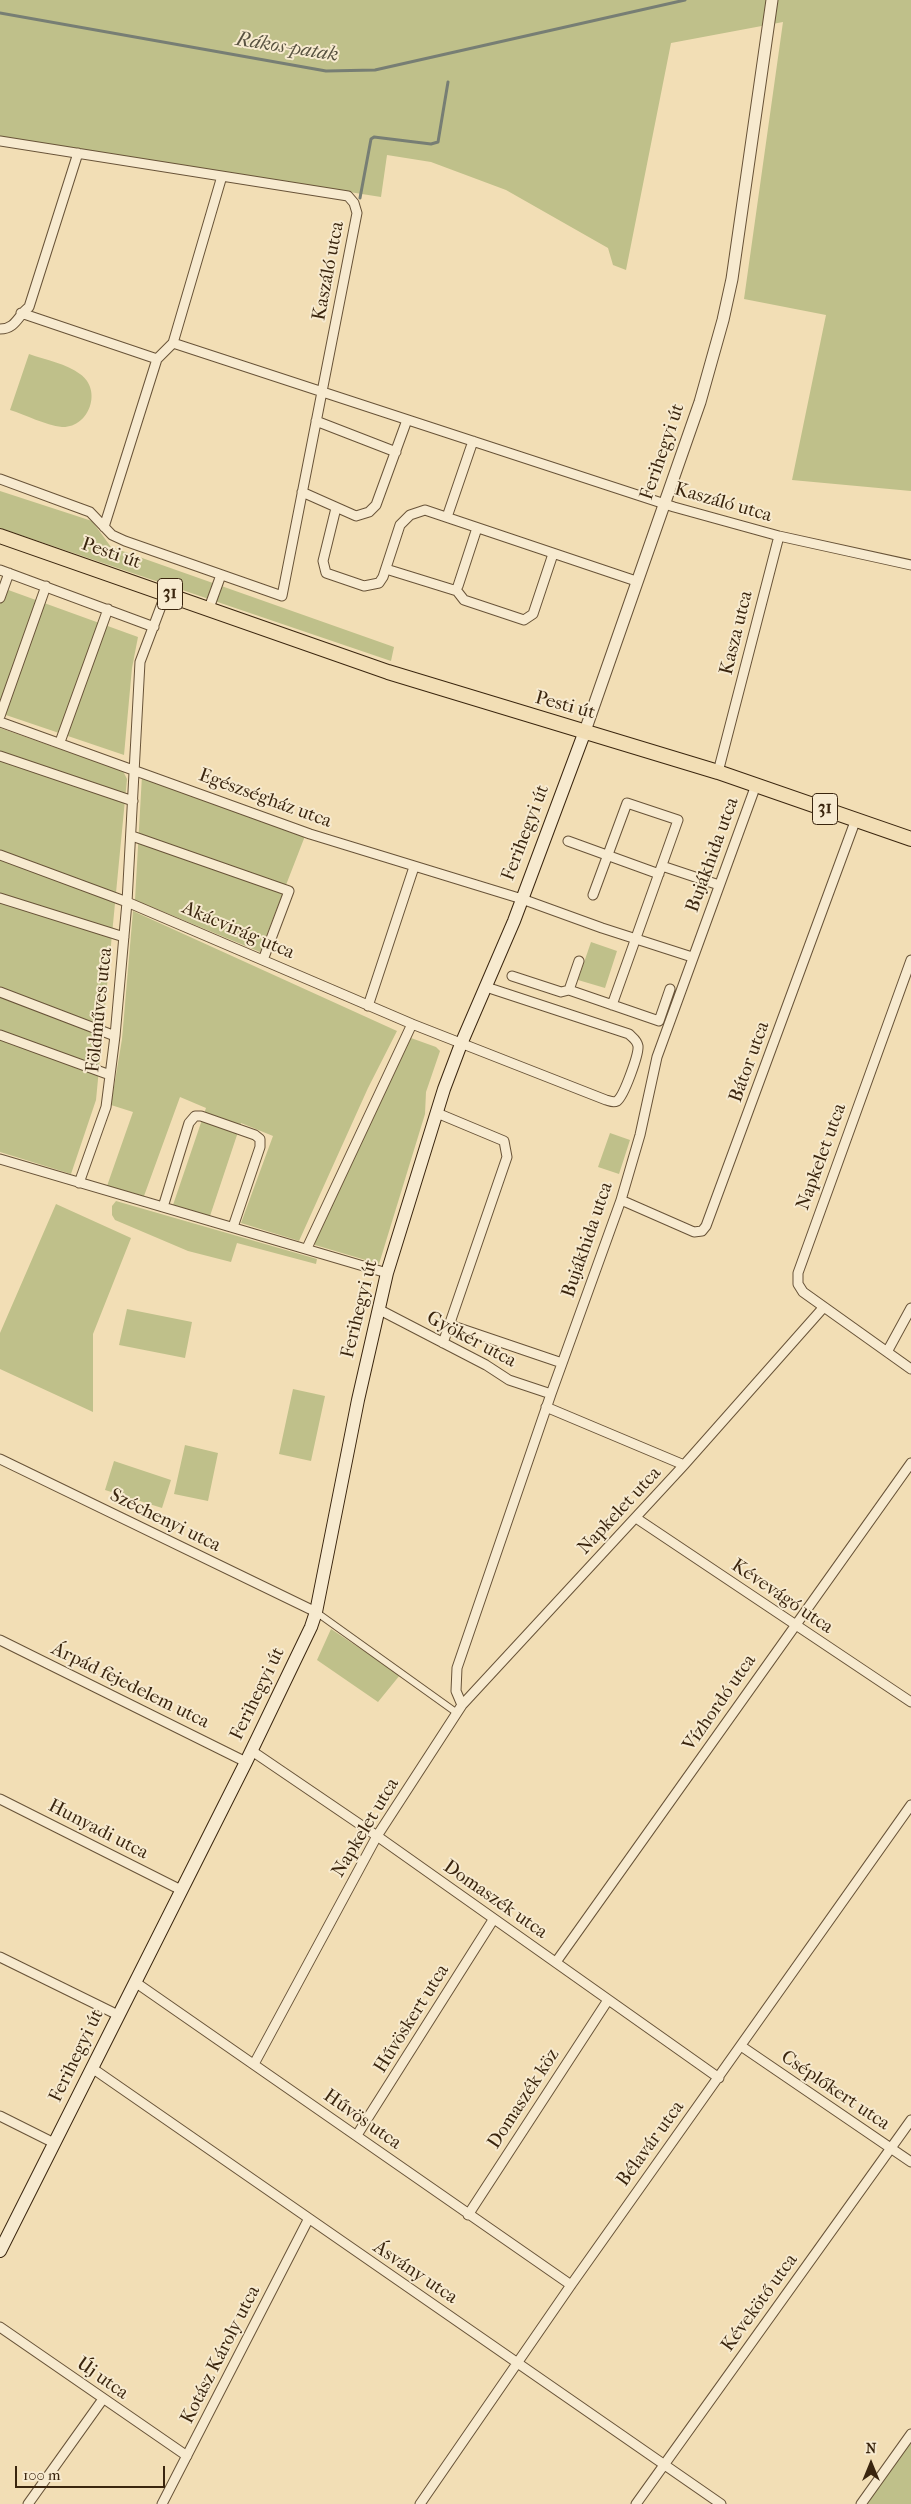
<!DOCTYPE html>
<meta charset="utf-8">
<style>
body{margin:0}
#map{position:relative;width:911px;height:2504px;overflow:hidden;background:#f2deb5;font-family:"IM FELL French Canon",serif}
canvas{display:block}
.north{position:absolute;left:846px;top:2439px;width:50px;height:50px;-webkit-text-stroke:4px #f7eacf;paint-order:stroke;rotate:0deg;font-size:14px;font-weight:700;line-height:20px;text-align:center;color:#3a250e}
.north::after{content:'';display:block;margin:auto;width:18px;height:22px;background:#3a250e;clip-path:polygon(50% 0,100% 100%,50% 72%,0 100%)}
.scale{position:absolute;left:15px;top:2466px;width:150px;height:22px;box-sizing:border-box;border:2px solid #3a250e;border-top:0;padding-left:6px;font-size:15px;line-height:18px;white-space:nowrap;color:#3a250e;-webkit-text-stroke:4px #f7eacf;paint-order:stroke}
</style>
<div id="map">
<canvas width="911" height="2504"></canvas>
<div class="north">N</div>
<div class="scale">100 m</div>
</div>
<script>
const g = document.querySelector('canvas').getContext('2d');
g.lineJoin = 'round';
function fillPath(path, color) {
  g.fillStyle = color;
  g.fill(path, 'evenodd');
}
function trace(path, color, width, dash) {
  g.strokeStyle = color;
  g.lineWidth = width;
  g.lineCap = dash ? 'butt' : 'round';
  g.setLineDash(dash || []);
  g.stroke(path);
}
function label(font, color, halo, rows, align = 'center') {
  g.font = font + ' "IM FELL French Canon",serif';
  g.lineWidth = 4;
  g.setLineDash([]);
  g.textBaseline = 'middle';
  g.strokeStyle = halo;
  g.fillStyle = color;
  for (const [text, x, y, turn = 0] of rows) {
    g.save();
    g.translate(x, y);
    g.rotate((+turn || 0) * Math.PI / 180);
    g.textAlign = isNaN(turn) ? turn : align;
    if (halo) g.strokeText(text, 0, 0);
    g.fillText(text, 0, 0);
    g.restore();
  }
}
fillPath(new Path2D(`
 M0,0H911V491L792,480L826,315L744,299L783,22L671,43L626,270L613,265L608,248L506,190L431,162L387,155L381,197L0,137Z
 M29,354C46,360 67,364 80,374C103,390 89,428 62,427C45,425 26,415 10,410Z
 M0,491L92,521L111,547L394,647L391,661L0,528Z
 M0,587L138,637L132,668L124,755L0,713Z
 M0,728L123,771L127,779L96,1100L71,1174L0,1152Z
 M142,775L305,836L260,952L135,900Z
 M133,911L397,1031L368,1088L299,1241L241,1223L273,1136L241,1123L210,1216L173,1205L206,1108L180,1097L144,1196L107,1186L133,1112L111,1105L122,1039Z
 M591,942L617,951L605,988L578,980Z
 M411,1038L436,1047L440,1051L426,1092L425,1114L379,1264L315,1245L314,1242Z
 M610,1133L630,1140L619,1174L598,1167Z
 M116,1201L317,1259L316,1264L237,1243L231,1262L188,1251L115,1220L112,1215V1206Z
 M56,1204L131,1238L93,1334V1412L0,1369V1333Z
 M127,1309L192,1322L185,1358L119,1345Z
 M293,1389L325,1396L311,1461L279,1454Z
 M185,1445L218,1453L208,1501L174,1494Z
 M114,1461L171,1480L162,1508L105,1490Z
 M331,1629L400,1675L378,1702L317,1660Z
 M911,2434V2504H862Z`), '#bfc08a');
trace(new Path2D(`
 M0,13L326,71L375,70L685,0
 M360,198L371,139L374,137L431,144L438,142L448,82`), '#777e74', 3);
const pedestrian = new Path2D(`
 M316,1612L457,1713`);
const minor = new Path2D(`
 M0,141L348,196L354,203L357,213L282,596L125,541L112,535L90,512L0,479
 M21,313L157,359
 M0,329C16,329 18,315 29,307L78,153
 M173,343L674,507L779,536L911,565
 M316,421L396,452
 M302,492L356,516L369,512L376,505L407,420
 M336,508L323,561L326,573L364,586L379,583L383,577L400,525L410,515L425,510L636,581
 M447,517L473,441
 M104,527L157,359L173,343L222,176
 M386,569L457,591L464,600L524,620L533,614L553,554
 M0,570L154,627
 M458,586L477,528
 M0,598L9,573
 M209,608L221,575
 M0,716L46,586
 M0,722L310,834L522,899L602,928L692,957
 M60,742L108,609
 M0,756L133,801
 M718,772L779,536
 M132,836L289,891L263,960
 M568,841L659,874
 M0,855L127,902L412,1024L606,1100C610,1101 613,1103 617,1101C624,1096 639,1054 638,1046C637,1040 633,1038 629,1034L486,987
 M662,866L719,885
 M593,895L627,803L678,820L612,1005
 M0,898L124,937
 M911,960L798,1273V1284L803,1292L911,1369
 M512,976L561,992L569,990L659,1021L670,989
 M569,990L579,961
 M0,992L115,1036
 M368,1006L414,867
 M0,1035L110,1075
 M437,1113L504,1141L507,1157L443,1343
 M0,1159L387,1273
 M79,1183L106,1107L115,1036L127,902L140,662L166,593
 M621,1200L694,1232L702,1231L706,1226L856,819
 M163,1207L189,1123L195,1116H201L255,1135L260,1139V1147L233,1227
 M307,1248L412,1024
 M378,1309L486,1365L509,1380L551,1394
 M450,1325L562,1363
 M887,1352L911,1308
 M546,1407L684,1465
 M0,1459L316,1612
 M636,1518L911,1702
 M0,1640L246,1762
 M462,1705L456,1691L457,1668L551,1394L621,1200L640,1135L657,1057L756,785
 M252,1751L377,1836L719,2078
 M0,1799L181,1890
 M0,1957L118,2015
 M556,1962L911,1463
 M135,1982L571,2285
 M741,2046L911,2162
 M254,2064L377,1836L462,1705L684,1465L823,1308
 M92,2068L721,2504
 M0,2116L54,2143
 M357,2135L493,1920
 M468,2215L608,2000
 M0,2327L187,2456
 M28,2504L103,2399
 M162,2504L308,2220
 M420,2504L571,2285L911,1805
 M636,2504L911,2120
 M861,2504L911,2434`);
const tertiary = new Path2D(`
 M585,731L700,402L723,320L732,279L772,0`);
const secondary = new Path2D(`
 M0,2251L246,1762L311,1627L316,1612L358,1400L387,1273L444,1089L461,1044L514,921L585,731`);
const primary = new Path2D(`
 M0,536L388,672L718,772L911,839`);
trace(pedestrian, '#685338', 8);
trace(minor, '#685338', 11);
trace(tertiary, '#685338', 13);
trace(secondary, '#3a250e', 14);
trace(primary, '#3a250e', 16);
trace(pedestrian, '#f7eacf', 6);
trace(minor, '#f7eacf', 9);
trace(tertiary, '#f7eacf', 11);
trace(secondary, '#f7eacf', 12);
trace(primary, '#f2deb5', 14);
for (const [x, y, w] of [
 [170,594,25],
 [825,809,25]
]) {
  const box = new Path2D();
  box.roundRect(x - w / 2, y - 15.5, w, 31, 4);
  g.fillStyle = '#f7eacf';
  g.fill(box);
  trace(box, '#3a250e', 1);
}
label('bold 18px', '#3a250e', null, [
 ["31",170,594],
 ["31",825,809]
]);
label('19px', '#3a250e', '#f7eacf', [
 ["Kaszáló utca",329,271,-79],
 ["Ferihegyi út",663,452,-71],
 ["Kaszáló utca",723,503,16],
 ["Pesti út",111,554,19],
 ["Kasza utca",737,633,-76],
 ["Pesti út",565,706,15],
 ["Egészségház utca",265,799,20],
 ["Ferihegyi út",526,833,-69],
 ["Bujákhida utca",713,855,-70],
 ["Akácvirág utca",238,931,23],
 ["Földműves utca",100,1010,-84],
 ["Bátor utca",750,1062,-70],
 ["Napkelet utca",822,1157,-70],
 ["Bujákhida utca",588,1240,-71],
 ["Ferihegyi út",360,1309,-76],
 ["Gyökér utca",471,1340,28],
 ["Napkelet utca",620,1511,-47],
 ["Széchenyi utca",165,1521,26],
 ["Kévevágó utca",782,1597,34],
 ["Árpád fejedelem utca",130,1686,26],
 ["Ferihegyi út",258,1694,-64],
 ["Vízhordó utca",720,1703,-55],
 ["Napkelet utca",366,1828,-59],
 ["Hunyadi utca",98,1830,27],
 ["Domaszék utca",495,1900,35],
 ["Hűvöskert utca",412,2019,-58],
 ["Ferihegyi út",77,2056,-64],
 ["Cséplőkert utca",835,2091,34],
 ["Domaszék köz",524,2099,-57],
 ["Hűvös utca",362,2120,35],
 ["Bélavár utca",651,2144,-54],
 ["Ásvány utca",415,2273,34],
 ["Kévekötő utca",760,2303,-54],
 ["Kotász Károly utca",221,2355,-63],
 ["Új utca",102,2379,35]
]);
label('italic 20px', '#585241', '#f7eacf', [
 ["Rákos-patak",287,48,9]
]);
</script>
